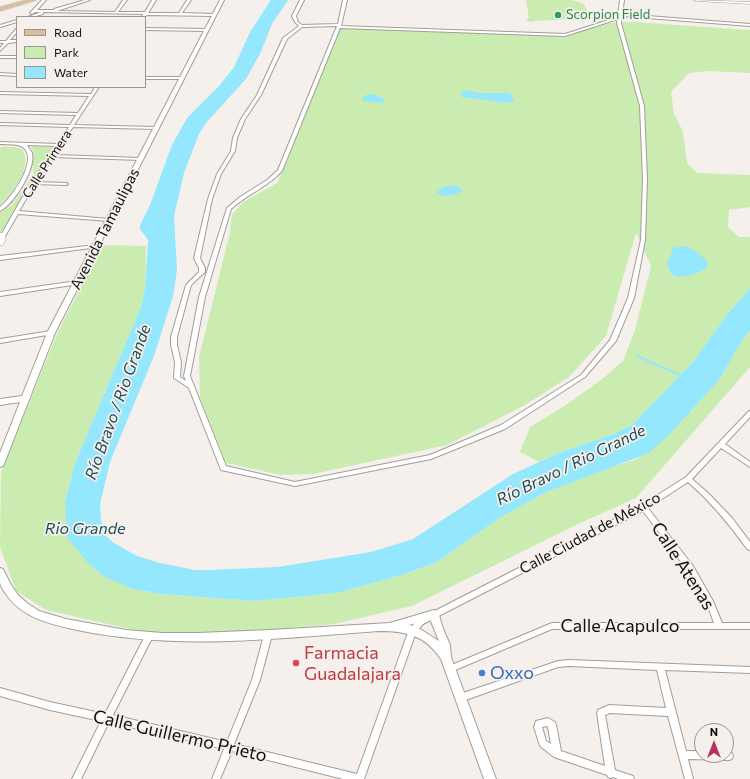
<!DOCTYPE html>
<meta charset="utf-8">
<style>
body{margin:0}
#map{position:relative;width:750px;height:779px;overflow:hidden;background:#f5f0eb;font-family:Commissioner,sans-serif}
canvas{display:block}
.legend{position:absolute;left:16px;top:16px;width:130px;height:72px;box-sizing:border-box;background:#f5f0eb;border:1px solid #9a9693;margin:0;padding:5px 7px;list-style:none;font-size:12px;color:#12100e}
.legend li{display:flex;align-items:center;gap:8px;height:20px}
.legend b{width:20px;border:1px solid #9a9693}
.north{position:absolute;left:694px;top:723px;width:40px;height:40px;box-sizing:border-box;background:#f5f0eb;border:1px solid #9a9693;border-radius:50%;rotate:0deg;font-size:11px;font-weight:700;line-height:16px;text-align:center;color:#12100e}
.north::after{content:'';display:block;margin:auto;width:14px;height:18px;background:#b92e65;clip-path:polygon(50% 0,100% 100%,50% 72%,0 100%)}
</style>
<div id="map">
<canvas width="750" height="779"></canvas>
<ul class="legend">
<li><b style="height:5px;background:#dcbd97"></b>Road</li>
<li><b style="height:11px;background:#cbecb0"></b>Park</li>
<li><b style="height:11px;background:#94e7fd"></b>Water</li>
</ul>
<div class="north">N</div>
</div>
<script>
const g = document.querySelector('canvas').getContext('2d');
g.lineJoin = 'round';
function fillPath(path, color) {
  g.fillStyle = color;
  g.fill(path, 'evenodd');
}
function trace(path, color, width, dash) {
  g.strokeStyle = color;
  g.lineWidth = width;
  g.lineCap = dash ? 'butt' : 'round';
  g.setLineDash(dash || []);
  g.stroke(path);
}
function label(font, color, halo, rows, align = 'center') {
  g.font = font + ' Commissioner,sans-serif';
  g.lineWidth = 3.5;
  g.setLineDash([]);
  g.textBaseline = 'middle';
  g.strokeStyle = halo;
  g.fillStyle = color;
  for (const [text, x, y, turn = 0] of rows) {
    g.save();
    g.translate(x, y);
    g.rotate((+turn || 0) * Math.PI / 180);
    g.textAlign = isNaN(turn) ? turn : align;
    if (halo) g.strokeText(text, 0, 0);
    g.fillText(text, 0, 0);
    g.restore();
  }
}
fillPath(new Path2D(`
 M526,0H572L584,4L591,18L535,21L531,22L525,21L529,18Z
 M634,22L750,30V73L708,71L689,73L671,92L674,113L683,132L687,163L697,173L750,175V207L729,210L728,227L739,237H750V288L726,316L693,362L633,424L616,433L561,452L539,462L520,452L530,427L563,407L601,380L623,361L635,330L651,266L636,233L606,336L569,377L525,405L447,445L313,474L281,475L226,463L200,398L199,357L230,232L232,215L243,202L277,183L288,160L339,27L567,36L609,23Z
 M35,146L55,147L14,210L2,232H0V213L12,205L33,175V150L31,147Z
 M0,147H15L22,149C34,167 12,192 0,205Z
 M102,245L146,246L145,289L141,307L75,463L65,502L133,589L161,594L255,601L337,593L402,575L437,562L498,519L544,493L599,471L637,459L672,432L719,380L743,339L750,330V367L636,498L576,525L412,606L334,624L209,635L152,634L46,610L16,591L0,547L1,472L57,334Z`), '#cbecb0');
fillPath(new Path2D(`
 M271,0H288L272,24L260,54L246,79L206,123L199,134L184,173L174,216L177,270L173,296L154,356L110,462L100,504L101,520L106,536L114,543L137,556L160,563L195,570H210L278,567L371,552L413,539L513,474L561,452L616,433L633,424L693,362L726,316L750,288V330L743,339L719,380L672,432L649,453L544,493L498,519L437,562L402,575L337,593L255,601L161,594L133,589L105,577L88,563L67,537L65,502L75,463L141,307L145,289L148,240L140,229V225L150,205L172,145L187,118L219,86L234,67L250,32Z
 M467,90L478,93H507L511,94L514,101L509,103L461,97V92Z
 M368,94L376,95L384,99V103L363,101V97Z
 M448,186H458L462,191C455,196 443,198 436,193L441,188Z
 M684,246C695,250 701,254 708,263L707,268C699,273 676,282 670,272C668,269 668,265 667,262L672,252V248Z`), '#94e7fd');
trace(new Path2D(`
 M637,356L682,376`), '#94e7fd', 2);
const minor = new Path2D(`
 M42,0H46L37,10H54V9L85,0H90L57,11L115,12L123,0H127L118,12H145L152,0H156L148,13H179L187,0H191L182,13L214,14L216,15L214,16L147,15L144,17L142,16L143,14L43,12V14L33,17H28L41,12H35L32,14L30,13Z
 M300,0H304L296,16L298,22L302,25L338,24L343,0H347L341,26L565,34L618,17L620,0H624L622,14L750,24V26L622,16L621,23L644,106L647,179L645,240L634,298L616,341L585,377L505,429L431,459L295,486L221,470L189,388L174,378L175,362L171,345V337L186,285L199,272V268L194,258L208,199L217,174L231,151L233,138L241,119L257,95L283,38L299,26L295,22L292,16ZM618,19L617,23L640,106L643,179L641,240L628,298L610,340L581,375L501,425L430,455L295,482L226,466L190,376L205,297L231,209C247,194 268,187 282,171L340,28L565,36ZM337,26L278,170L267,180L240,197L227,208L199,297L184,376L186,381L180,377L181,362L177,345V337L191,285L205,272V268L200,258L212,199L221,174L235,151L237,138L245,119L261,95L287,39L302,27Z
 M17,20V22L0,27V25Z
 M145,28L206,29L208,30L206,31L145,30Z
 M16,29H17V32L10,40H17V42L8,43L0,51V48L4,43H0V41H6Z
 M0,56H17V58H0Z
 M0,73L17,74V76L0,75Z
 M145,77H182L184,78L182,79H145Z
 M95,87H99L74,125L156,127L158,128L156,129L73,127L55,155L141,158L143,159L141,160L53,157L37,182L66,183L68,184L66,185L35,184L19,211L109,219L111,220L109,221L18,214L4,238V239H0V237L22,198L56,146L27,145C28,148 31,150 32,153C36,169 14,204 0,211V207C11,198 38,162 24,148C19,143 7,145 0,144V142L58,144L69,127L0,125V123L70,125L76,115L0,113V111L78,113L89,96L0,94V92L91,94Z
 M96,245H98V247L0,260V256Z
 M77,281L80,283L79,284L0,296V292Z
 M51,331L53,332L54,333L53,334L0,343V339Z
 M750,411V417L725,444L750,462V467L721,448L692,479L708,493L732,518L750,542V550L747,549C730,525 711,502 688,482L648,508L693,566L713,601L722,623H750V629H552L453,671L450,672L447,671L446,669L447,667L552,623H714L707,604L687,570L643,511L423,624L416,632L364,779H343L232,751L220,779H212L224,749L109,722L81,779H72L101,721L50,710L0,696V688L50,702L105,714L145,636L148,635L151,636L152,638L113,715L227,742L252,680L264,635L265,633L268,632L271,633L272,635L260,680L234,744L357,774L409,630L417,620L642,505L686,477L748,412Z
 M569,660L750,667V673L665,670L686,751H702V755H726V752L732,753L733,756L732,759L729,760L688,759L693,779H685L668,716L610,713L605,715L615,770L633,776L634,779H618L613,777L611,778L608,777L607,775L554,757L540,746L534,727L536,721L548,718L555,722L556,725L561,751L605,766L597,713L598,710L609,705L666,708L657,670L569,666L558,667L460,702L457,701L456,698L457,695L460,694L558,661ZM547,726L548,727L551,744L546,741L542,727Z`);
const tertiary = new Path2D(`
 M220,0H224L55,333L4,464L3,466L0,467V453L20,402L0,405V399L22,396L47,333Z
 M0,568L3,569L11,585L18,595L27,603L39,611L66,619L126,630L162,633H198L270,630L390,623L434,610L438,611L442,626L450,645L451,657L496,779H484L441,659C425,635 406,631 379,631C276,638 180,651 77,630C50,624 22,618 6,594C4,591 1,587 0,583C0,579 0,573 0,568ZM430,619L439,641L417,627L409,625Z`);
const secondary = new Path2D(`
 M694,0L750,2V4L696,1Z
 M0,233H3L6,238L3,245H0Z`);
const primary = new Path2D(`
 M27,0H36L0,11V7Z`);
trace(minor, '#a29d98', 2);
trace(tertiary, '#a29d98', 2);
trace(secondary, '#a29d98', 1);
trace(primary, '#d0cfcf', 2);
fillPath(minor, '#fff');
fillPath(tertiary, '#fff');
fillPath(secondary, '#fff');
fillPath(primary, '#dcbd97');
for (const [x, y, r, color] of [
 [558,15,4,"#2e9e5b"],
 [296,663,4,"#e0444e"],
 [482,673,4,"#3f7fe0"]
]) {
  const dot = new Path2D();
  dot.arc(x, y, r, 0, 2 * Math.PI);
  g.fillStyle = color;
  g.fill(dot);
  trace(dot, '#f5f0eb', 1.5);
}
label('13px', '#27864d', '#f5f0eb', [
 ["Scorpion Field",566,15]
], 'left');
label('13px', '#12100e', '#f5f0eb', [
 ["Calle Primera",47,164,-57]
]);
label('15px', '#12100e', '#f5f0eb', [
 ["Avenida Tamaulipas",105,229,-63],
 ["Calle Ciudad de México",590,533,-28]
]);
label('italic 16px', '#1c4d58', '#f5f0eb', [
 ["Río Bravo / Rio Grande",118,402,-70],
 ["Río Bravo / Rio Grande",571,465,-26],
 ["Rio Grande",85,529]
]);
label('18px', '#12100e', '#f5f0eb', [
 ["Calle Atenas",683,566,57],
 ["Calle Acapulco",620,626],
 ["Calle Guillermo Prieto",180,736,13]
]);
label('18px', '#be3a42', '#f5f0eb', [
 ["Farmacia",304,653],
 ["Guadalajara",304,674]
], 'left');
label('18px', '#366cbe', '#f5f0eb', [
 ["Oxxo",490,673]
], 'left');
</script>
